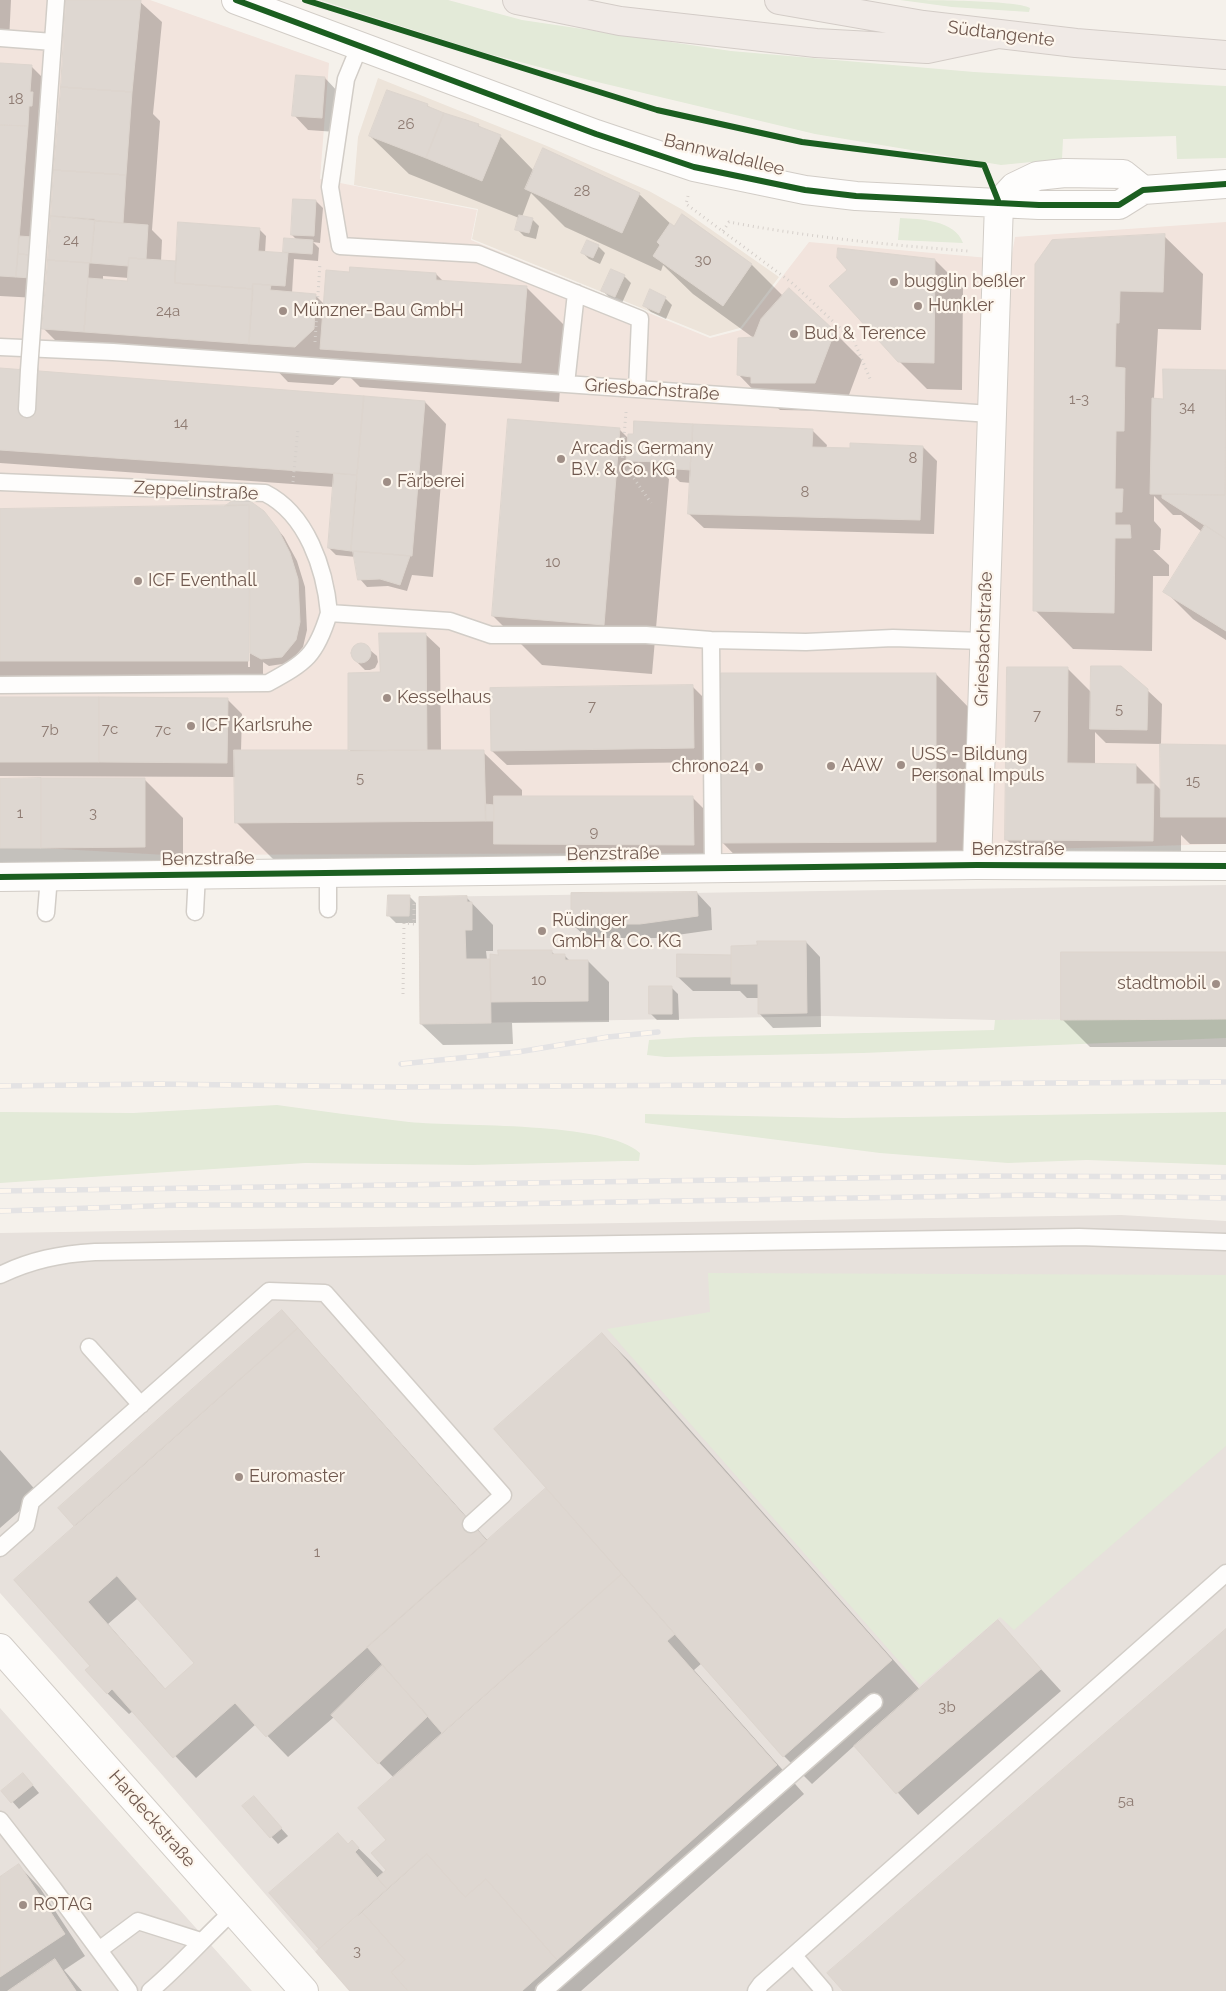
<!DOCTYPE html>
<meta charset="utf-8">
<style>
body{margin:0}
canvas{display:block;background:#f5f1eb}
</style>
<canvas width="1226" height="1991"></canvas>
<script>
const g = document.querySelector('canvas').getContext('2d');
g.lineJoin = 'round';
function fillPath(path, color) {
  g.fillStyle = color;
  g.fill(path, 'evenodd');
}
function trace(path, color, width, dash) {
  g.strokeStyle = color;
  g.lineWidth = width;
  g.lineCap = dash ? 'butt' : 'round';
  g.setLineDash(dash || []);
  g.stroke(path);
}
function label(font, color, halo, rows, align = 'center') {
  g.font = font + ' Raleway,sans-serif';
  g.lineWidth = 4.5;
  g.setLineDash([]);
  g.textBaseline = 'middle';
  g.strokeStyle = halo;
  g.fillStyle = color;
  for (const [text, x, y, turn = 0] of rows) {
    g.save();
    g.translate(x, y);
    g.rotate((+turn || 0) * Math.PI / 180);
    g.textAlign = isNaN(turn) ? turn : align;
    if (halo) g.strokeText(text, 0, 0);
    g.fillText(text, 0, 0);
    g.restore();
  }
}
fillPath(new Path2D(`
 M378,78L547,146L649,191L683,210L779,277L740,328L710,336L472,239L478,209L354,185L358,137Z`), '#ede4da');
fillPath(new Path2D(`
 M0,0H150L329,63L320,179L477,210L471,240L710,338L741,330L809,242L1011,260L1015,237L1226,222V844L932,852L166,855L41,848H0Z`), '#f2e4dd');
fillPath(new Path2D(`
 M1226,885V1019L995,1020L826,1016L420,1024L419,897Z
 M1121,1215L1226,1221V1991H349L157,1769L0,1593V1233Z
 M0,1708L252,1991H0Z`), '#e7e1dc');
fillPath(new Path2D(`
 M320,0H448L522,20L731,51L974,72L1226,86V158L1177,159L1176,136L1063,139L1062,159L1001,165L815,134L589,80L482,52Z
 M900,0C924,0 1016,0 1030,8L1029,12L952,7Z
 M900,218C920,219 955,220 963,243L898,240Z
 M1226,1019V1038L863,1053L665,1057L647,1055L649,1040L695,1037L994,1030L995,1020Z
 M277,1105C321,1111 365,1117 409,1122C461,1127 606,1121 640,1153L639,1161H625L472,1165L305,1163L0,1183V1112L133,1113Z
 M1226,1112V1165L1087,1160L1008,1163L880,1153L645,1123V1114L843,1118Z
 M708,1273L1226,1275V1446L1014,1630L1000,1617L920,1685L607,1329L710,1312Z`), '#e3ead8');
fillPath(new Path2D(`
 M0,0H11L9,41H0Z
 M68,0H138L162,22L153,114L160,121L152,230L162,240L161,261L176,262L179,223L259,229L266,236L265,253L284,254L285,239L297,240L292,235L316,201L323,208L320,243L313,242L319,248L318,261L294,259L292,293L315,295L324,304L436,274L444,282L527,288L565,326L559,402L360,387L346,373L333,385L288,382L270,363L58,343L44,329ZM103,276L129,278V282L103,280Z
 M0,64L32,67L46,81L37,298L0,296Z
 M325,78L339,93L336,132L308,130L294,115Z
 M427,105L432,109L463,121L464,119L478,125L483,129L500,136L534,171L639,194L674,227L683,215L752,265L783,296L834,332L862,360L843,411L780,410L773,403H766L738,374L755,339L693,294L663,265L661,271L565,227L531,193L522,217L532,219L539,226L536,239L524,236L517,229L519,218L409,174L370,136Z
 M1164,236L1203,274L1201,330L1158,329L1154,398L1164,400V370L1226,371V640L1193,619L1165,591L1202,532L1181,515H1173L1154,496V521L1161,529L1160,550H1153L1169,565V576H1153L1152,651L1073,649L1035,610L1036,264Z
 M598,246L605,253L600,264L589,259L582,252Z
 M935,260L963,288L962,390L927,389L899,361L849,270Z
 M624,276L631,283L622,303L610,298L603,291Z
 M665,298L672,305L666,319L651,312L644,305Z
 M0,369L425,402L446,424L433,577L412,575L407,591L388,586L367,587L360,579L356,557L336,555L329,548L334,487L0,463ZM361,408H364L358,482H355Z
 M635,422L812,430L827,445L826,449L923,447L937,461L934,534L704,528L689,514L691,483L680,482L674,476H666L669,479L652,674L542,665L493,616L620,430L629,439L634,436Z
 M235,500L249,502L270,520L284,537L297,561L305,587L307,630L303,647L289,663L269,666L263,662V675L0,676V510L226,506ZM248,519H250V667H248Z
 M425,634L440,648L441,752H483L522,790V797L693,798L707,812L708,859L275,861L237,823L236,777L0,776V697L227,699L242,714L241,751H350L382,673Z
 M364,645L377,656L378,662L375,668L370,670H365L353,658L352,652L354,647Z
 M1067,668L1092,693L1147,690L1162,704L1161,744L1106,743L1095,732V765H1136L1162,791L1226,746V844H1190L1181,835V869L1035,868L1007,840Z
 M936,674L974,713V880L760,881L722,842Z
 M693,687L707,701L708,762L507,765L492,751Z
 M144,779L183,818V885L0,887V780Z
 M697,893L711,908L712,930L656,938H587L572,924Z
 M409,896L416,903V923H396L389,916Z
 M466,897L493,925V951H486L487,960L551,951L556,956H565L570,961H588L609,982V1022L512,1023L513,1044L443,1045L421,1024Z
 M806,942L820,957L821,1027L773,1028L759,1013V998H747L740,991H693L678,977L732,956Z
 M1226,953V1047H1090L1062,1019Z
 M671,987L678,994L679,1020H657L650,1013Z
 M289,1318L488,1541L548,1488L602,1334L630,1362L920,1690L998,1622L1061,1691L918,1815L855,1745L812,1784L784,1756L702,1663L694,1670L804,1794L581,1991H352L358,1916L349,1845L352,1842L384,1873L387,1870L394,1778L334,1717L288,1757L256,1724L196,1778L133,1711L129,1714L107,1693L92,1666L76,1526L60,1508ZM138,1598L196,1664L166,1690L108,1624Z
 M0,1450L39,1494L0,1528Z
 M30,1782L39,1793L19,1809L3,1791Z
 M260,1805L288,1836L278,1844L244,1807Z
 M19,1866L40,1888L85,1956L64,1970L82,1991H0V1876L1,1878Z`), '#0003');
const building = new Path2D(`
 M66,0H141L132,92L61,87Z
 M0,63L32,65L30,92H33L32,106H29L28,126L0,125Z
 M296,75L325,77L322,118L292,116Z
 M61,87L132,92L126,175L54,170Z
 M387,90L428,104L427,106L444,113L426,158L369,136Z
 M444,113L479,124L478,126L501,135L482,181L426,158Z
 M0,125L28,126L16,277L0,276Z
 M543,148L640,193L622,233L525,189Z
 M54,170L126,175L123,223L51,216Z
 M293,199L316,200L314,236L291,235Z
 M682,214L752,264L723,306L653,256L660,245L657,242L670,223L674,226Z
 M519,215L533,218L529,233L515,230Z
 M51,216L95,219L91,263L48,260Z
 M95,221L148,225L146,259L129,258L128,266L91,263Z
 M178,222L260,228L258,251L288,253L285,286L253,284V289L175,283Z
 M1165,234L1163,292L1120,291L1119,323H1116L1115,367L1125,368L1124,431H1116L1115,489H1123L1122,512H1115V525H1130L1131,538H1115L1114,613L1033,611L1035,264L1052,240Z
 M19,236L33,237L31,255L18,254Z
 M284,238L313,240L312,254L283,252Z
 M587,240L599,245L593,258L581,253Z
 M838,248L935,259L934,363L898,362L829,286L847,270L837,258Z
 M18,254L33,255L31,278L16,277Z
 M129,258L176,261L175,283L253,289L249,344L84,332L88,278L127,281Z
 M48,260L89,263L84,332L42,329Z
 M350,267L436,273V280L527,286L521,363L320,349L326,270L349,272Z
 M611,269L625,275L615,297L601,291Z
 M253,284L271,285L270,290L316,294L314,329L295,347L249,344Z
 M789,288L835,331L815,383H751V377L737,375L738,338L754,337L761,319Z
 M650,289L666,297L659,313L643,306Z
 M0,368L364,396L357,475L0,450Z
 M1163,369L1226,370L1225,495L1150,494L1152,398L1163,399Z
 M364,396L425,401L412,556L351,551Z
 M508,419L620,428L604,625L492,616Z
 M634,421L693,424L690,470L664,468L665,462L626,461L628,434H633Z
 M1226,421V539L1162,498V494L1225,495Z
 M693,424L813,429L812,447L850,448V443L923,446L920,520L688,514Z
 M334,473L357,475L351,551L328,548Z
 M235,499L250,501L264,511L278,529L290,553L298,579L300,622L296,640L282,657L261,659L250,653L249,505L225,506Z
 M249,505V661H0V509Z
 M1205,525L1226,539V631L1163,592Z
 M353,551L410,556L400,585L380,579L358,580Z
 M379,633H426L427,750L348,751V673L380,672Z
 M351 653a10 10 0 1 1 20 0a10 10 0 1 1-20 0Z
 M1091,666H1121L1148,689L1147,730L1090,729Z
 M1007,667H1068L1067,763L1136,764V784H1154L1153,841L1005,840Z
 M721,673H936V842L720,843Z
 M693,685L694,748L491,751L490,688Z
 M0,697H99V762H0Z
 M99,697L228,698L227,763L99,762Z
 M1160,744L1226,745V817H1161Z
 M234,750H484L486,821L235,823Z
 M41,778V848H0V779Z
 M41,778H145V847L41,848Z
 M494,796H693L694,845L494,844Z
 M485,804L494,805V821H486Z
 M697,892L698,916L640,924H571V893Z
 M388,895H410L409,916H387Z
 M467,896V902H472V930H465L466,959H490L491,1023L420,1024L419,897Z
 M757,941H806L807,1013L758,1014V984H731V946L757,945Z
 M498,950H552V954H565V960H588V1001L491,1002L490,954L498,955Z
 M1061,952H1226V1019L1061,1020Z
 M677,954L731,955V977H677Z
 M649,986H672V1014H649Z
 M282,1310L298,1328L74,1526L58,1508Z
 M298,1328L487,1541L266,1737L235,1703L173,1758L112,1689L107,1694L85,1670L90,1666L14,1580ZM117,1576L194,1663L165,1689L88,1602Z
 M602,1333L892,1660L783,1757L494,1429Z
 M546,1488L622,1574L442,1733L367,1647Z
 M622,1574L675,1634L667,1641L777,1765L557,1960L486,1879L465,1897L427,1854L387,1889L377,1878L386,1870L371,1853L386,1840L358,1808Z
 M998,1620L1041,1669L896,1794L854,1746Z
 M1226,1629V1991H843L827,1973Z
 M382,1665L428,1716L378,1764L331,1715Z
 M23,1773L33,1785L11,1803L1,1791Z
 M254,1796L282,1828L270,1838L242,1806Z
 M338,1833L348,1844L352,1840L359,1848L355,1852L387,1889L319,1949L269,1893Z
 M427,1854L465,1897L486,1879L557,1960L522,1991H408L391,1972L405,1960L362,1912Z
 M19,1864L65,1934L0,1977V1877Z
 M362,1912L405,1960L391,1972L408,1991H350L316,1952Z
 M55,1959L76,1991H8Z`);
fillPath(building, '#ded7d1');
trace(building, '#ddd5ce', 1);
const service = new Path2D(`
 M0,38L53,42
 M360,45L346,79L330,187L340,246L478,254L640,319L637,389
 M48,111L56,0
 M0,347L113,352L990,414
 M566,384L576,293
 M27,409L29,370
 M0,482L265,493C307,514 325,569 329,613L450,621L491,635H646L711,640L806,642L893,638L983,641
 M711,640L713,868
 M0,685L268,683C306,662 316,656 329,613
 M328,909V873
 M195,912L197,874
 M46,913L49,877
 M0,1275C31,1260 60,1254 95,1252L1079,1237L1226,1242
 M89,1347L141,1405
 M0,1548L26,1525L31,1502L269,1291L325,1293L503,1495L471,1524
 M0,1820L53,1888L129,1991
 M99,1950L138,1921L201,1941
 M794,1956L824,1991
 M150,1991C180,1966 205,1937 233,1911
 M544,1991L874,1702
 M756,1991L761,1984L1226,1573`);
const minor = new Path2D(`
 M236,0L596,134L694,167L805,190L856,196L1039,205H1119L1143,190L1226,184
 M999,203L1014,187L1037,176L1065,173L1123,174L1143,190
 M977,865L999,203
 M0,877L977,865L1226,866`);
const tertiary = new Path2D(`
 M0,1648L304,1991`);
const trunk = new Path2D(`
 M517,0L620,21L816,43L927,49L998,34
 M779,0L923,25L1076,43L1226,55`);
trace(service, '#d2cdc7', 19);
trace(minor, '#d2cdc7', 30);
trace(tertiary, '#d2cdc7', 30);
trace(trunk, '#d3ccc7', 30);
trace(new Path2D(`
 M688,196L686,204L791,282L854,341L871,381
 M723,231L729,222C808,237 888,245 968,251
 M315,342L320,263
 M626,412L622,461L651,503
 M293,482L298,428
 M403,994L404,923L414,924V902`), '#d6d0cb', 3, [1, 4]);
trace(service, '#fefdfc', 16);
trace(minor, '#fefdfc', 28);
trace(tertiary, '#fefdfc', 28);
trace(trunk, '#f0eae6', 28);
const rail = new Path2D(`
 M401,1064L518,1052L608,1037L658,1032
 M0,1086L156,1084L398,1087L1226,1082
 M0,1191L984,1176L1226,1177
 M0,1211L181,1205H442L1033,1195L1226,1198`);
trace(rail, '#e4e3e4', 5.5);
trace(rail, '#fdf6ed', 4, [11]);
const serviceBridge = new Path2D(`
 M29,370L48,111`);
trace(serviceBridge, '#d2cdc7', 19, []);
trace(serviceBridge, '#fefdfc', 16);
trace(new Path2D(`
 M236,0L596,134L694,167L805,190L856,196L1039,205H1119L1143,190L1226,184
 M305,0L657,110L802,142L984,165L999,203
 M0,877L977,865L1226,866`), '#1b5e20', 6);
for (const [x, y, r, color] of [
 [894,282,5,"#9f8e86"],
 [918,306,5,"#9f8e86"],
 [283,311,5,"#9f8e86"],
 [794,334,5,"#9f8e86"],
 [561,459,5,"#9f8e86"],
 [387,482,5,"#9f8e86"],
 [138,581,5,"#9f8e86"],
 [387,698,5,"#9f8e86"],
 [191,726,5,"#9f8e86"],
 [901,765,5,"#9f8e86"],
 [831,766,5,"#9f8e86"],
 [759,767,5,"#9f8e86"],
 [542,931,5,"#9f8e86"],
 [1216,984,5,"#9f8e86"],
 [239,1477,5,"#9f8e86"],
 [23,1905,5,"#9f8e86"]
]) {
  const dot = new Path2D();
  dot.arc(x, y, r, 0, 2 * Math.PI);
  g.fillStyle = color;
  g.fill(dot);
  trace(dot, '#fdf6ed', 2);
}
label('15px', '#8e7b72', null, [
 ["18",16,99],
 ["26",406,124],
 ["28",582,191],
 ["24",71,240],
 ["30",703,260],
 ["24a",168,311],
 ["1-3",1079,399],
 ["34",1187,407],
 ["14",181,423],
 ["8",913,458],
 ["8",805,492],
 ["10",553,562],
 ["7",592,706],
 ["5",1119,709],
 ["7",1037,715],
 ["7c",110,729],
 ["7b",50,730],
 ["7c",163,730],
 ["5",360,778],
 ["15",1193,781],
 ["1",20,813],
 ["3",93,813],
 ["9",594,832],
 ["10",539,980],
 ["1",317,1552],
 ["3b",947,1707],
 ["5a",1126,1801],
 ["3",357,1951]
]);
label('18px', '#70594f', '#fdf6ed', [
 ["Südtangente",1001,34,7],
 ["Bannwaldallee",724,155,14],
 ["Griesbachstraße",652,390,4],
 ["Zeppelinstraße",196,491,3],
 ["Griesbachstraße",984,639,-88],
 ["Benzstraße",1018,850],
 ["Benzstraße",613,854,-1],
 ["Benzstraße",208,859,-1],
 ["Hardeckstraße",152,1819,49]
]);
label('18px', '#70594f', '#fdf6ed', [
 ["bugglin beßler",904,282],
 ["Hunkler",928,306],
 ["Münzner-Bau GmbH",293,311],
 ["Bud & Terence",804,334],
 ["Arcadis Germany",571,449],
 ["B.V. & Co. KG",571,470],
 ["Färberei",397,482],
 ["ICF Eventhall",148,581],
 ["Kesselhaus",397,698],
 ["ICF Karlsruhe",201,726],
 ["USS - Bildung",911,755],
 ["Personal Impuls",911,776],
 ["AAW",841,766],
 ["chrono24",749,767,"right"],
 ["Rüdinger",552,921],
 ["GmbH & Co. KG",552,942],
 ["stadtmobil",1206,984,"right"],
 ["Euromaster",249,1477],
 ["ROTAG",33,1905]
], 'left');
</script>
